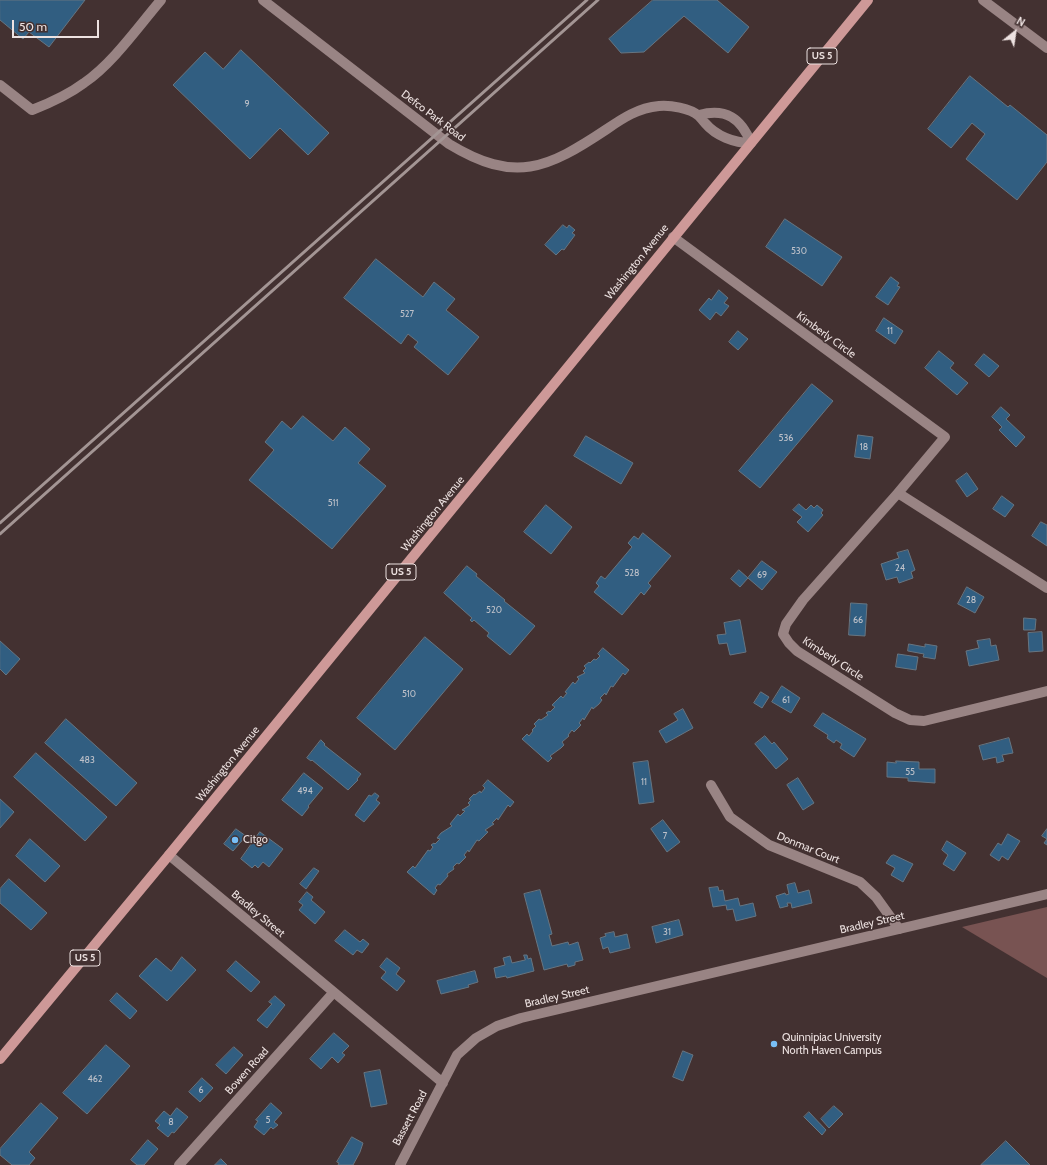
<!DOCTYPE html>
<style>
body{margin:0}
#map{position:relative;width:1047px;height:1165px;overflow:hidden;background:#433131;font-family:Cabin,sans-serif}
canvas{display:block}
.north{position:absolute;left:995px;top:12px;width:40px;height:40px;-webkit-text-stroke:3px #433131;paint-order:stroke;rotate:30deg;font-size:11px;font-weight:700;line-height:16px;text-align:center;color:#ede2e1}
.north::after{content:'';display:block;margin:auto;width:14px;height:18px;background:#ede2e1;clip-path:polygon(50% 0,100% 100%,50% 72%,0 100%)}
.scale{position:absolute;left:12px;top:20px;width:87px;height:18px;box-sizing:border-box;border:2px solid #ede2e1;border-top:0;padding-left:5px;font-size:12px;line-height:14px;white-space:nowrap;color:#ede2e1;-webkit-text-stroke:3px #433131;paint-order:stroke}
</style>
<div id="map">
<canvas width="1047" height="1165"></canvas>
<div class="north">N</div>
<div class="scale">50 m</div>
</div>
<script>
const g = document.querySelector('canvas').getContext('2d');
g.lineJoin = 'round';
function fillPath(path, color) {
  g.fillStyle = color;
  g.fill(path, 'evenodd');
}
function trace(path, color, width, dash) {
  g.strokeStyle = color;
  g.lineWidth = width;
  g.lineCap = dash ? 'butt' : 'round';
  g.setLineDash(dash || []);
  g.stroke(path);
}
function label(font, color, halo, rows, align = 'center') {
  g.font = font + ' Cabin,sans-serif';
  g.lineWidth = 3;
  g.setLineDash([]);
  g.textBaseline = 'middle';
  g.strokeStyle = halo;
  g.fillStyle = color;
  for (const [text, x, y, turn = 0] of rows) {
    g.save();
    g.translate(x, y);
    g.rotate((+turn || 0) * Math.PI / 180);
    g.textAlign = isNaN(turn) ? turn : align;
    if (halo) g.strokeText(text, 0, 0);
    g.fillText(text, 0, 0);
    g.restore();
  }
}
fillPath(new Path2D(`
 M1047,907V978L962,927Z`), '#785352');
const building = new Path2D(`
 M0,0H85L49,47L29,32L23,39L0,20Z
 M653,0H717L749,27L728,53L684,16L644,52L621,53L609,39Z
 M241,50L329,133L308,155L280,128L250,159L173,85L205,52L223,69Z
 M970,76L1008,107L1010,105L1047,135V162L1017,200L966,159L985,134L972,123L951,148L928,129Z
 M785,219L842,257L822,286L766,247Z
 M563,225L567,228L569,225L575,230L572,233L575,235L564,250L562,249L556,255L545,245Z
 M376,259L423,297L434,282L455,299L446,310L479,337L448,375L414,347L418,342L408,334L401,344L344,298Z
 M891,277L899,283L897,286L900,287L888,305L876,297Z
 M719,290L728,298L724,303L729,306L721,316L716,312L710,320L699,310L709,298L711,300Z
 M884,318L903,331L895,344L876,331Z
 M738,331L748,339L738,350L729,342Z
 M939,351L954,363L950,368L968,383L957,395L925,368Z
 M984,354L999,366L989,377L975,365Z
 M812,384L833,401L760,488L739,471Z
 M1001,407L1010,415L1006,419L1025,437L1016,447L999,430L1002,427L992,417Z
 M303,416L333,441L345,427L370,449L358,463L386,486L332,549L249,480L274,450L265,442L282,421L291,429Z
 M858,435L873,437L870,459L855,457Z
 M586,436L633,463L621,484L574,456Z
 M967,473L978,489L967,497L956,481Z
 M1002,496L1014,505L1005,517L993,509Z
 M799,504L806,510L811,505L814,508L817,505L823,510L821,513L823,515L808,532L797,522L802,517L793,510Z
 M546,505L572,527L551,554L524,532Z
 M1041,522L1047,525V546L1032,536Z
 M643,533L671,556L648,583L651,586L644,595L641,592L622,615L594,592L599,586L596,583L601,576L605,579L632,547L628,543L634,536L638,539Z
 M908,550L915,570L911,572L913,578L899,583L897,577L886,580L881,564L899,558L897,553Z
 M762,561L777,572L762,590L748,578Z
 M467,566L477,574L476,576L505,600L504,601L535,626L510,655L487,636L489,633L474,620L472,622L470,620L472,618L444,593Z
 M739,570L748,578L740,587L731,579Z
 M967,587L984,597L975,613L958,604Z
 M851,603L867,604L865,636L849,635Z
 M1024,618L1036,619L1035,630H1024Z
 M740,620L746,652L730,655L727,643L719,644L717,635L726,634L724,623Z
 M1042,632L1043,651L1029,652L1028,633Z
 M425,637L463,669L395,750L357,718Z
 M990,639L991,646L996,645L999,660L969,666L966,651L979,648L977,641Z
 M0,641L20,659L6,675L0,669Z
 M909,644L925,647V644L937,646L935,659L923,657L924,654L908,651Z
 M603,648L629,670L625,675L623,673L613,687L611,686L606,695L605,693L600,698L602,700L599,704L593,709L592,707L584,720L583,718L579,723L581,725L574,732L572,730L568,735L569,736L562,742L564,745L561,748L550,756L552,758L548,762L522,739L527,734L529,736L533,731L532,730L536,726L534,724L539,719L541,720L548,715L546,713L549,711L550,712L555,707L552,705L561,696L563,698L567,693L565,692L573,682L575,684L579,679L577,677L585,673L583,671L586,668L584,666L589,662L590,663L594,659L596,660L600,656L598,654Z
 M898,654L918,657L916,670L896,667Z
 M782,686L800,698L791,713L772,702Z
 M761,692L769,697L762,708L754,703Z
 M683,709L693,728L666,743L659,731L678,720L674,714Z
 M823,713L866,739L854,757L840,748L842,744L836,740L834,743L827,738L828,735L814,726Z
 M66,719L137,783L116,806L45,743Z
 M765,736L772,744L774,742L788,759L776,769L755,744Z
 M1009,738L1013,753L1002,755L1004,761L997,763L996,757L983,760L979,746Z
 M321,740L325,744L324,745L361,774L357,779L358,780L348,790L312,760L311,761L307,758Z
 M36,753L107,817L85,841L14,777Z
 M648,761L654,802L639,804L633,763Z
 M896,761L919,762V769H935V783L908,781V778L887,777V762L896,763Z
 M304,773L323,788L308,806L309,807L302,816L282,800Z
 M798,778L814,803L803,810L787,785Z
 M488,780L514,802L510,807L508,805L498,820L497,818L492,823L494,824L485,830L488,832L479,841L477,840L469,852L468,850L464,855L466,857L459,864L457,863L453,867L454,869L447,874L448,876L440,885L438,884L435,888L437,890L434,895L407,872L413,866L415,868L428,850L430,851L433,847L431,845L434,843L435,844L440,839L437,838L441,833L452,826L450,824L458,814L460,816L465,811L462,810L470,805L468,803L471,800L469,799L474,794L475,795L480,791L481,793L485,788L483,786Z
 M375,793L379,796L376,800L380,803L364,822L355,815L369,795L371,796Z
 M0,799L14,812L0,828Z
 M663,820L680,842L667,852L651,829Z
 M236,829L246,836L233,851L224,844Z
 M1047,829V845L1044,843L1047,839L1042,836Z
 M260,832L283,849L269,867L263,862L258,868L255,865L252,868L241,859Z
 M1008,834L1020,841L1008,860L1002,856L999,861L990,855L998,843L1001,845Z
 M30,839L60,866L45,882L16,856Z
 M947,841L966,853L954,871L943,864L948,855L942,850Z
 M894,855L913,864L903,882L891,875L895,868L886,863L891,856Z
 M314,868L319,871L306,889L300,884Z
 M9,879L47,913L31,930L0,903V889Z
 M795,883L798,893L809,890L812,903L792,908L791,903H787L788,906L780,908L776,896L785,893L786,895L789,894L787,885Z
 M718,887L719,891L723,890L725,901L738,898L740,906L753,903L756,916L736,921L733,909L727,910L726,905L713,907L709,888Z
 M540,890L552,934L549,935L552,946L568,942L569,945L578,942L583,960L575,962V965L568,967L567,964L544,970L524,894Z
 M307,892L313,897L311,900L325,912L315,924L299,910L303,905L299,902Z
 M679,920L683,935L656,943L652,927Z
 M345,930L360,942L363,939L369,944L362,953L357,950L353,955L335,941Z
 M614,932L615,937L627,934L630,948L610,953L608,947L603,949L600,938L606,936L605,934Z
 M524,955H527L528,959L531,958L534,971L507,978L506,976L496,978L494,968L505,965L503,958L510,956L512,963L525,960Z
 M182,957L196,970L167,1001L139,976L156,958L171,971Z
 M387,958L400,968L396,974L405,981L397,991L381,978L386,972L380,967Z
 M236,961L260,982L251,992L227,971Z
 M475,971L478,982L468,985L469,987L441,994L437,981Z
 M117,993L137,1011L130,1019L110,1001Z
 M275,996L285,1005L267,1028L257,1020L272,1004L269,1002Z
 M334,1033L349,1046L342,1053L345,1055L338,1063L332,1057L321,1069L310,1059Z
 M106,1045L130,1066L87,1114L63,1093Z
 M234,1047L243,1055L226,1074L216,1065Z
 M683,1051L693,1055L683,1081L673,1077Z
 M380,1070L387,1104L371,1107L364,1073Z
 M202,1078L213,1088L200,1102L189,1092Z
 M41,1103L58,1118L29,1152L35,1158L29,1165H12L0,1155V1149Z
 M271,1103L282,1113L274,1122L278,1125L273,1129L271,1127L264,1135L254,1127L258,1121L256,1120Z
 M834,1106L843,1114L829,1128L821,1119Z
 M177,1108L188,1117L174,1133L172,1132L168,1137L157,1128L160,1125L155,1121L164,1111L170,1116Z
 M809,1112L826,1130L822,1135L804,1117Z
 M352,1137L363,1143L360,1152L353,1165H338L339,1163L337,1162Z
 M148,1140L158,1149L144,1165H137L131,1160Z
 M1006,1141L1030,1165H981Z
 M221,1159L227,1165H215Z`);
fillPath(building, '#315e81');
trace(building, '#677581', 1);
trace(new Path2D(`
 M263,0L449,144C515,184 547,169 607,129C623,118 638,108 659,106C670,105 690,108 699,116C701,118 703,121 705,123C716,136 734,143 751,143C741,118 726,108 699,115
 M983,0L1047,48
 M0,85L32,110C50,103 68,95 84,83C113,63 138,27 161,0
 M673,237L945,437L898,493
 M1047,588L898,493L803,600L786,624L783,634L789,643L797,651L895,713L910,720L924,721L1047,691
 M711,785L730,817L769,845L860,882L876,897L899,929
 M179,1165L333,993`), '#998484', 10);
trace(new Path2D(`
 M169,855L443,1083
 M400,1165L457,1055L476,1038L497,1026L521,1018L1047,894`), '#998484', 10);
trace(new Path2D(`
 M0,1059L169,855L868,0`), '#ce9998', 10);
trace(new Path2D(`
 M0,523L587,0
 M0,534L598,0`), '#a39594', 3);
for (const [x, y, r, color] of [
 [235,840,4,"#78bff7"],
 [774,1044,4,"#78bff7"]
]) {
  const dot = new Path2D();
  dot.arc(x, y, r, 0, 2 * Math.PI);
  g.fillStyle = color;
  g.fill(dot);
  trace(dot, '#433131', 1.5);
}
label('9px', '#bec1c9', null, [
 ["9",247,104],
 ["530",799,251],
 ["527",407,314],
 ["11",890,331],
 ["536",786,438],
 ["18",864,447],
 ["511",333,503],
 ["24",900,568],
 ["528",632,573],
 ["69",762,575],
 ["28",971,600],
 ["520",494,610],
 ["66",858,620],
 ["510",409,694],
 ["61",786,700],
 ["483",87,760],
 ["55",910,772],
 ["11",644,782],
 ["494",305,791],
 ["7",665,836],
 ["31",667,932],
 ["462",95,1079],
 ["6",201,1090],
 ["5",268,1120],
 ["8",171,1122]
]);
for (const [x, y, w] of [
 [822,56,30],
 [401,572,30],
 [85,958,30]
]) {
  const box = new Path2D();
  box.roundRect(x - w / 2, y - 8, w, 16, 3);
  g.fillStyle = '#433131';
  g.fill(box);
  trace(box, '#ede2e1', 1);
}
label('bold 10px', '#ede2e1', null, [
 ["US 5",822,56],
 ["US 5",401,572],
 ["US 5",85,958]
]);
label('11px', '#ede2e1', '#433131', [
 ["Defco Park Road",433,116,37],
 ["Washington Avenue",637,262,-51],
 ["Kimberly Circle",826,335,36],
 ["Washington Avenue",433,514,-51],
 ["Kimberly Circle",833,659,33],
 ["Washington Avenue",228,764,-51],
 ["Donmar Court",808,848,22],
 ["Bradley Street",258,914,40],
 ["Bradley Street",872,923,-13],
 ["Bradley Street",557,997,-13],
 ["Bowen Road",247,1071,-48],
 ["Bassett Road",410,1118,-62]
]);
label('11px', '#ede2e1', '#433131', [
 ["Citgo",243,840],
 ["Quinnipiac University",782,1038],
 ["North Haven Campus",782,1051]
], 'left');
</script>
